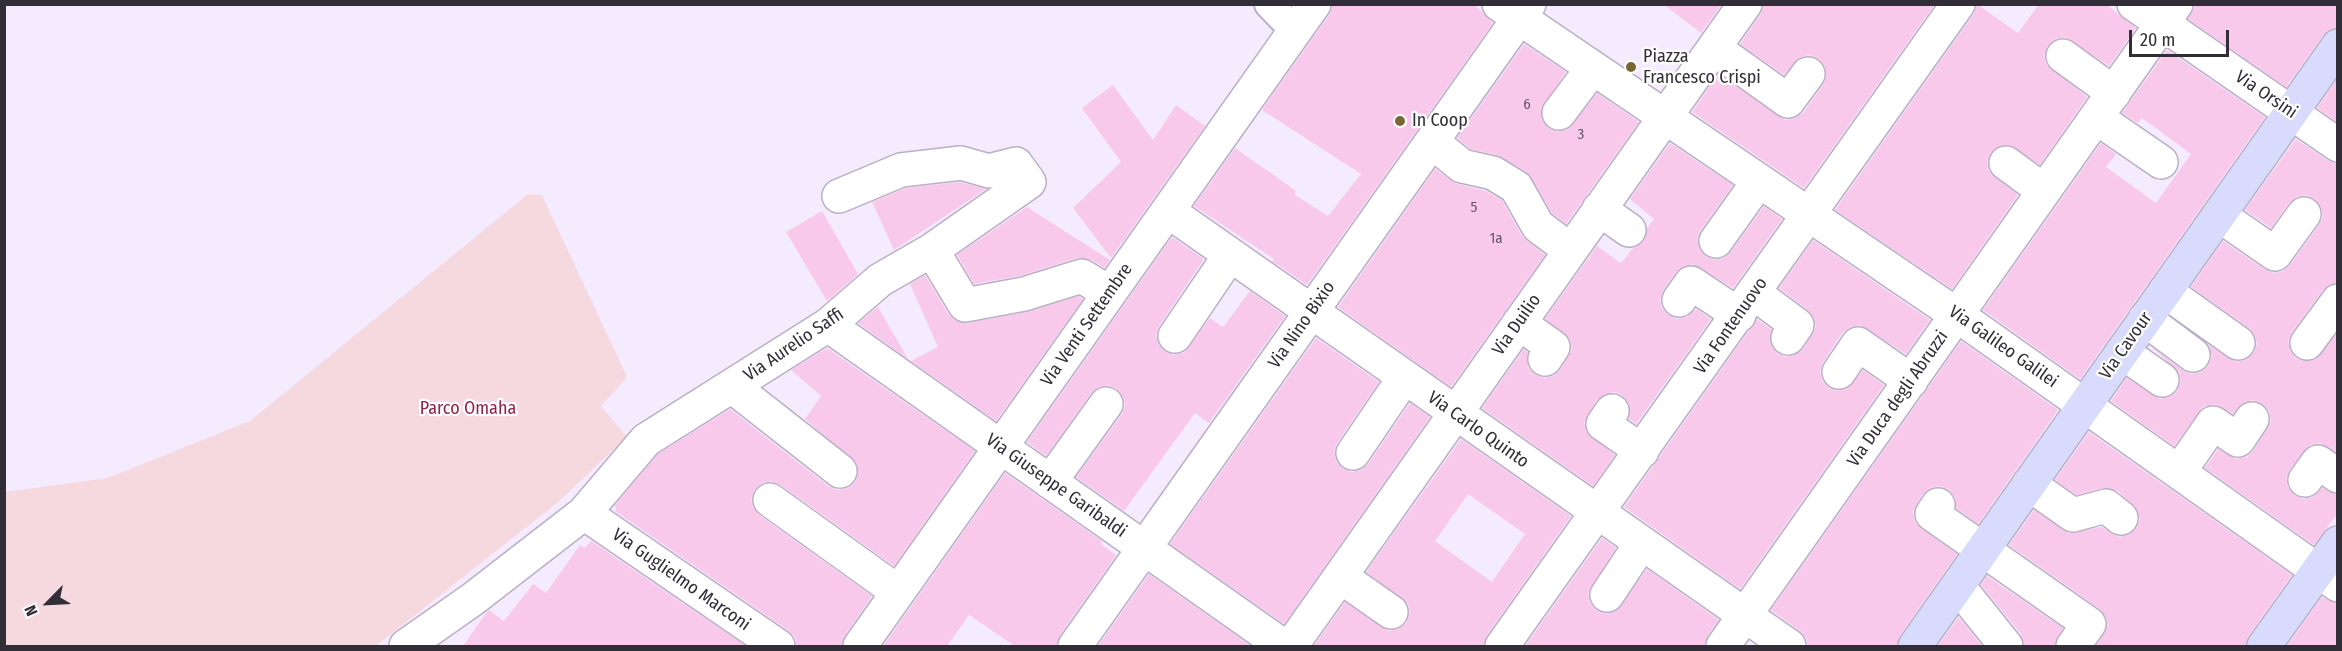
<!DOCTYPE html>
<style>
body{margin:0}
#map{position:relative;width:2342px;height:651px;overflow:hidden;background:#f4ebfe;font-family:"Fira Sans Condensed",sans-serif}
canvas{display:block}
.frame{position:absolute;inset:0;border:6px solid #322e37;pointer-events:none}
.north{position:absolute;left:18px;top:573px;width:60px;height:60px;-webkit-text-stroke:4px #fff;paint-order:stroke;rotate:246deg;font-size:16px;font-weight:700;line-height:24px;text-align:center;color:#322e37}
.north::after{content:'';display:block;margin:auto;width:21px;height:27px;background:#322e37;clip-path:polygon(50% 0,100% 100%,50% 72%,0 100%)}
.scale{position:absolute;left:2129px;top:30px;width:100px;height:27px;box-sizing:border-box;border:3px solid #322e37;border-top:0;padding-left:8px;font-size:18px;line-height:21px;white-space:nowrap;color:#322e37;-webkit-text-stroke:4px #fff;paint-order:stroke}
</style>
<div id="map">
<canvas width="2342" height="651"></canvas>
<div class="frame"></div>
<div class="north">N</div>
<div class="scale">20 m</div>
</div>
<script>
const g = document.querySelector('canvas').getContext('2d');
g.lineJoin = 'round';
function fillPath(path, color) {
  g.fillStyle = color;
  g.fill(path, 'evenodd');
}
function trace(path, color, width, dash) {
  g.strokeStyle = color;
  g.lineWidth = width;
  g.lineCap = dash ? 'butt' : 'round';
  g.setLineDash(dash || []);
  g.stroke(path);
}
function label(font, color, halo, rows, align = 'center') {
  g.font = font + ' "Fira Sans Condensed",sans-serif';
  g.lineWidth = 4.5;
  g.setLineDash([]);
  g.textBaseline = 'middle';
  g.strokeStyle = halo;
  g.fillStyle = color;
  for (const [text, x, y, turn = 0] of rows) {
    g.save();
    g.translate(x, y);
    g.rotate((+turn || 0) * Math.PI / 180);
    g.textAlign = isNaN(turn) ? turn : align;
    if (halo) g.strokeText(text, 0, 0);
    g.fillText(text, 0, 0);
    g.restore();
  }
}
fillPath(new Path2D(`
 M528,194L542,195L627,377L601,406L627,437L557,503L376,646H5L4,492L108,478L250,421Z`), '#f6d9df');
fillPath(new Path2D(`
 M1333,4H1474L1493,23L1307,285L1272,261L1274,259L1194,206L1235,148L1295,190V195L1328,216L1361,174L1262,110L1329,15Z
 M1663,4H1722L1701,33Z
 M1764,4H1935L1804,188L1692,112L1718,74L1785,120L1795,118L1803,113L1823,85L1826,77L1825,67L1819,59L1810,55L1800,57L1784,75L1740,44L1760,15Z
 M1977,4L2018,33L2039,4H2106L2136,28L2109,66L2066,37L2055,39L2048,46L2044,55L2046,64L2087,97L2040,165L2009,145L1999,146L1991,152L1987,162L1989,171L2018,195L1952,289L1835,210L1973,15Z
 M2196,4H2337V28L2323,35L2286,87L2188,19Z
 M1524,44L1566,72L1541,110L1542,120L1548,128L1557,132L1567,130L1597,93L1639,122L1566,224L1552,213L1526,171L1497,155L1470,149L1457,138Z
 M2167,50L2265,117L2080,379L1983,310L2101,143L2116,154L2106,167L2156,203L2191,154L2142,118L2138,123L2122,113Z
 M2337,79V122L2317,108Z
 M1113,85L1153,140L1176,105L1205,126L1111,258L1073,208L1121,162L1082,108Z
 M2296,139L2327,160L2337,164V283L2323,290L2292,332L2288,341L2290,350L2295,358L2304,361L2314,360L2337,333V453L2320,443L2310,445L2290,469L2286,478L2288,488L2295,495L2303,499L2313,497L2322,488L2337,495V514L2314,545L2205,468L2218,449L2237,459L2247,457L2253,451L2271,421L2269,411L2263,404L2254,400L2244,402L2233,414L2215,404L2204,406L2174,446L2111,401L2127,378L2160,399L2169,397L2177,391L2181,381L2179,372L2150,346L2182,370L2191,374L2201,372L2208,366L2212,357L2208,345L2236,362L2245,360L2253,354L2257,344L2255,336L2249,328L2191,287L2223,241L2264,269L2274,273L2283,271L2290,265L2319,225L2323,217L2321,207L2315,199L2307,195L2297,197L2289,203L2271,228L2245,210Z
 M1670,143L1733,185L1700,231L1697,239L1699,248L1706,257L1715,260L1724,258L1731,252L1764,206L1782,219L1733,288L1693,264L1684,266L1676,272L1663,290L1660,299L1662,308L1668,315L1677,319L1687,317L1696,309L1711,319L1636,424L1629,419V404L1622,395L1614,392L1605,394L1597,400L1584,422L1586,431L1615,455L1593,486L1482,408L1524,349L1528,352V367L1535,375L1544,378L1553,376L1561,369L1572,349L1570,340L1545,319L1597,246L1621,263L1633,248L1644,241L1647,228L1654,219L1630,199Z
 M1435,169L1457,184L1486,191L1502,200L1522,236L1545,255L1451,387L1338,307Z
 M959,182L986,189L894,250L872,202L906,188Z
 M1027,207L1110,260L1104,268L1092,260L1077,258L1019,276L974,284L957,255Z
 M822,211L858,274L827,301L786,232Z
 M1172,237L1204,259L1159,326L1156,335L1158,344L1164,351L1173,355L1184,353L1210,318L1223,327L1250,291L1285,316L1209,423L1195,413L1124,511L1076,477L1122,414L1125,405L1123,397L1116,388L1108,385L1099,387L1091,393L1046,456L1027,442Z
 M1813,240L1930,320L1906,354L1860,325L1850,327L1842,333L1823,362L1820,371L1822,381L1829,388L1837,391L1847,389L1863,370L1884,385L1740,589L1624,507L1757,319L1772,330L1771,345L1778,354L1786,357L1795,355L1803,349L1816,327L1814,318L1808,310L1779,288Z
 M925,275L949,315L958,322L968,323L1027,312L1079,296L1083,299L996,421L911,361L938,347L910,284Z
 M878,307L908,359L858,323Z
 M1316,338L1379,382L1337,443L1334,451L1336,461L1342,468L1352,472L1361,470L1368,464L1410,403L1430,417L1284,624L1170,544Z
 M1961,341L2058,410L1978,524L1956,508L1955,497L1948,489L1939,486L1930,488L1922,495L1913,512L1915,523L1957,554L1900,635L1897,646H1808L1806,638L1800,631L1771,610Z
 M827,348L975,451L894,566L781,485L771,481L762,483L755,489L751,499L753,507L759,515L872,596L845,635L842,646H797L795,637L789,631L615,511L617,508L614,506L658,454L730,409L828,486L838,490L848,488L855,482L858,474L857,464L805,419L821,396L791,370Z
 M2089,432L2292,575L2249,635L2246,646H2096L2108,626L2106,617L2100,609L2009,545L2034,510L2069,533L2102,527L2119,537L2128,535L2136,529L2140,520L2138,511L2118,491L2102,488L2077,495L2055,480Z
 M1461,439L1571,516L1487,635L1484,646H1314L1345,602L1389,631L1398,629L1406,623L1410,613L1408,604L1366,572ZM1468,494L1525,534L1492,582L1435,541Z
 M1005,473L1102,541L1101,544L1116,555L1060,635L1057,646H1015L969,615L947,646H883Z
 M1602,538L1616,548L1588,593L1590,603L1596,610L1605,614L1616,611L1647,569L1719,620L1708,635L1705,646H1525Z
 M591,541L746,646H463L486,613L489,610L504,621L533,584L546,593L580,545L585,548Z
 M1149,574L1251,646H1098Z
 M1987,576L2063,628L2055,646H2024L2021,634L1981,585Z
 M2322,597L2337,604V646H2287Z
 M1959,617L1982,646H1938Z`), '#f9c9ec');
const pedestrian = new Path2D(`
 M1269,4L1295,31`);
const minor = new Path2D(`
 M1499,4L1957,315L2338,585
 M2134,4L2338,145
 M1714,48L1788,101L1808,74
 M2063,56L2114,93
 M1559,113L1592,69
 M2097,118L2161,162
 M1432,142L1462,166L1493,173L1516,187L1538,226L1570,250
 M2006,163L2044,191
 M1599,209L1629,230
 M1168,211L1789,646
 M2219,215L2275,254L2304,214
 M1716,241L1758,182
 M932,250L965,305L1024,294L1082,276L1109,293
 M2165,291L2238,343
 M1754,293L1797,325L1788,338
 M1679,300L1691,283L1739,315
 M2145,319L2193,355
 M1519,323L1553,347L1545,359
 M828,325L1283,646
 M1175,336L1230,255
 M2307,343L2338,301
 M2122,352L2162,380
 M1839,372L1858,344L1911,381
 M733,387L840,471
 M1612,411L1603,424L1642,451
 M1353,453L1404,378
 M2179,472L2213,423L2238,440L2252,419
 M2305,480L2318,462L2338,476
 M1050,482L1106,404
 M2029,484L2073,515L2106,506L2121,518
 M770,500L898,592
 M1938,505L1932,514L2089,624L2073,646
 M584,513L778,646
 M1341,577L1391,612
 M1958,586L2006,646
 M1607,595L1641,544
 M406,646L473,599L584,513L646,440L828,325L880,280L932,250L1029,182L1016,164L989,171L961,163L901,170L839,196
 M860,646L1314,4
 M1075,646L1529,4
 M1291,646L1745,4
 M1502,646L1958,4
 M1723,646L2176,4`);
const secondary = new Path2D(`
 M1915,646L2338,46
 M2264,646L2338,543`);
trace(pedestrian, '#baafc6', 32);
trace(minor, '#baafc6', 36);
trace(secondary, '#baafc6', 36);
trace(pedestrian, '#fff', 28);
trace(minor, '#fff', 33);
trace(secondary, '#d8dbfc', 33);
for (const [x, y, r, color] of [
 [1631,67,6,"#776835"],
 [1400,121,6,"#776835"]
]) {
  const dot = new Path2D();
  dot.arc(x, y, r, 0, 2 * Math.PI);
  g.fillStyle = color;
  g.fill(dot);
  trace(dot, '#fff', 2);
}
label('15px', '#645564', null, [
 ["6",1527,105],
 ["3",1581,135],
 ["5",1474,208],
 ["1a",1496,239]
]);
label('18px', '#322e37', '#fff', [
 ["Piazza",1643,57],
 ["Francesco Crispi",1643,78],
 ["In Coop",1412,121]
], 'left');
label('18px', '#322e37', '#fff', [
 ["Via Orsini",2266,95,34],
 ["Via Venti Settembre",1087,325,-55],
 ["Via Nino Bixio",1302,325,-55],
 ["Via Duilio",1517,325,-55],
 ["Via Fontenuovo",1731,326,-55],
 ["Via Aurelio Saffi",794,345,-34],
 ["Via Cavour",2126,346,-55],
 ["Via Galileo Galilei",2003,347,35],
 ["Via Duca degli Abruzzi",1898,399,-55],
 ["Via Carlo Quinto",1478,430,35],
 ["Via Giuseppe Garibaldi",1056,486,35],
 ["Via Guglielmo Marconi",681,580,35]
]);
label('18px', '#922349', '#fff', [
 ["Parco Omaha",468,409]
]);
</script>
